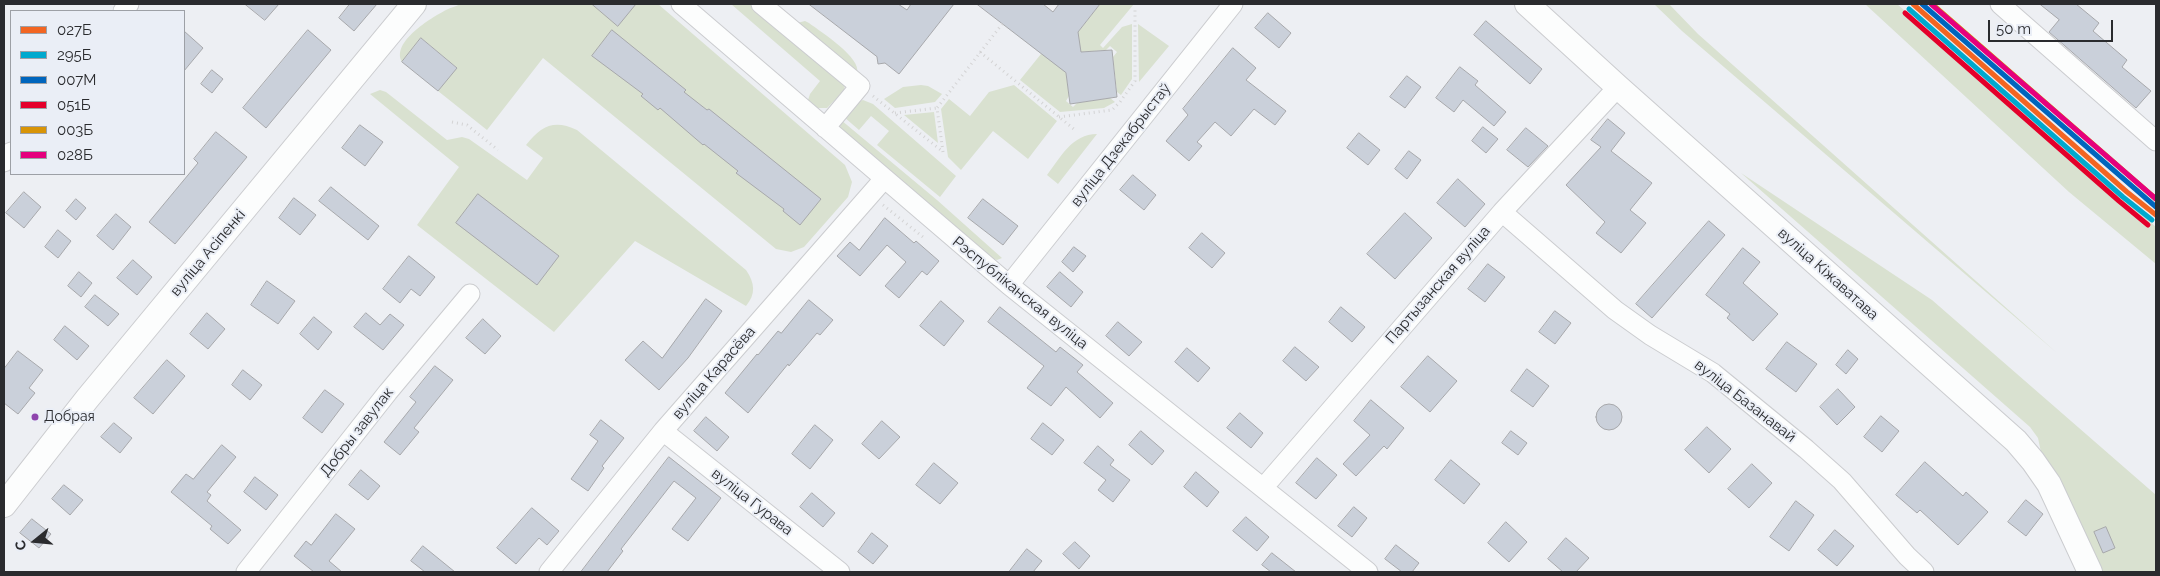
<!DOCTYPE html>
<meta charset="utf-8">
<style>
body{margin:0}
#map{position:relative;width:2160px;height:576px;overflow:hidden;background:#edeff3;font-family:Raleway,sans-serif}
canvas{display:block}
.frame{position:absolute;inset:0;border:5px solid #2a2b2e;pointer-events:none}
.legend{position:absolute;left:10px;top:10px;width:175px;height:165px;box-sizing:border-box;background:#eaeef6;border:1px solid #9da0a6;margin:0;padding:6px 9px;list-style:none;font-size:15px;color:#2a2b2e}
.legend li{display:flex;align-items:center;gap:10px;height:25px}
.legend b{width:25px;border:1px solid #9da0a6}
.north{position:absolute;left:10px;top:516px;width:50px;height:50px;-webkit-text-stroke:4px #eaeef6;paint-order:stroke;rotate:253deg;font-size:14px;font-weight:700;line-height:20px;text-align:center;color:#2a2b2e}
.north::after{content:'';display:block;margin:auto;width:18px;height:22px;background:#2a2b2e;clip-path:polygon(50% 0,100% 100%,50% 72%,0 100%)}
.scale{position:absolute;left:1988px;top:20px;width:125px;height:22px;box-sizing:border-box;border:2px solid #2a2b2e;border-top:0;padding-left:6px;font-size:15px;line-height:18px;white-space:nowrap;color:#2a2b2e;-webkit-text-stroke:4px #eaeef6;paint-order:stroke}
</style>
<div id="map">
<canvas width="2160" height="576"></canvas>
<div class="frame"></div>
<ul class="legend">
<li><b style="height:6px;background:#f26522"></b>027Б</li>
<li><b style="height:6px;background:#00a9ce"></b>295Б</li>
<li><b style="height:6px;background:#0065bd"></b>007М</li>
<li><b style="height:6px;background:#e4002b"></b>051Б</li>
<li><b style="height:6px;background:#d89407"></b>003Б</li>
<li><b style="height:6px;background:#e5007d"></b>028Б</li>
</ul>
<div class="north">С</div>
<div class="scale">50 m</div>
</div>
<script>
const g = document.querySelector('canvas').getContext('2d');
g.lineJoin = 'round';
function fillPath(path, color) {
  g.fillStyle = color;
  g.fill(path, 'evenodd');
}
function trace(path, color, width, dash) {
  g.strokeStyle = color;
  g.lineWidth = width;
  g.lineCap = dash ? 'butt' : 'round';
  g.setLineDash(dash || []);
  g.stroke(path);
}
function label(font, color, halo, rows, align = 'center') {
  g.font = font + ' Raleway,sans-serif';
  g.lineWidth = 4;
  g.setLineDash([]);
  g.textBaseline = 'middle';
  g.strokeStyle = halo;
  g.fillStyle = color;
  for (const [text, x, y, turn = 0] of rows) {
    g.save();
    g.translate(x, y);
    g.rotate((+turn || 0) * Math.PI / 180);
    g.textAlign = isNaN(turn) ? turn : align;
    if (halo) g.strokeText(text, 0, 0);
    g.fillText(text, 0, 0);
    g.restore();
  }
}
fillPath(new Path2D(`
 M460,4H658L845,165L852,182L848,197L804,247L791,252L776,249L543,58L487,130L438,91L456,67L421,38L402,62C391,42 431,18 446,10C451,7 456,7 460,4Z
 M731,4H750L843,81L845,85L844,91L827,108H815L808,100L810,94L820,81Z
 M1100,4H1134L1100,45L1103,48L1122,27L1132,24V79L1121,95L1117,92L1113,57L1117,52L1110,46L1106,50L1070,53L1078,32Z
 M1654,4H1669L1698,34L2057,353L1682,31Z
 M1865,4H1897L2156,227V264L2069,192Z
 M805,21L809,23C821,32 862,58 857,73L797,23Z
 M1138,24L1169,46L1139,82Z
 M1041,54L1064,59L1069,96L1066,101L1073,107L1077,103L1110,98L1115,102L1104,108L1060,112L1020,80Z
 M921,85L928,86L942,94L935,102L895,108L884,99L903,87Z
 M1014,85L1057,121L1028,159L993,131L961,170L948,157L941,109L949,99L970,116L989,92Z
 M380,90L386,92L447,140L462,137L469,139L527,180L543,158L526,145C541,126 554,119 577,130L746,270C755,283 756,294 746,306L635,241L554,332L417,225L459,167L370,94Z
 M863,100L873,104L956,176L940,197L877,145L889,131L871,116L859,130L844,117L858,102Z
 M934,112L938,143L904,115Z
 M841,120L937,200L1002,258L997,260L991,258L840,128Z
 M1097,134L1058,184L1047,175C1061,157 1072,134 1097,134Z
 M1741,173L1932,300L2156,495V572H2099L2042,457L2038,438L2030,427Z`), '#d9e1d0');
const building = new Path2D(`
 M245,4H279L265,20Z
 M350,4H377L354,31L339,18Z
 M592,4H636L618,26Z
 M809,4H898L907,10L911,4H954L899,74L885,63L878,64L877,57Z
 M977,4H1043L1053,12L1059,4H1100L1078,32L1081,52L1112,50L1117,97L1070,104L1066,73Z
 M2040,4H2076L2099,23L2093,31L2127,60L2122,67L2151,91L2136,108L2049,32L2059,20Z
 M1268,13L1291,33L1279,48L1255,28Z
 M1486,21L1542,69L1530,84L1474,35Z
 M308,30L331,50L266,128L243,108Z
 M612,30L686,90L684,92L707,110L709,109L821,199L800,225L783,211L784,209L736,173L738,171L704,144L703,145L660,108L658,110L641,96L643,94L592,56Z
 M184,31L203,48L184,71Z
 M421,38L457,68L438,91L402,62Z
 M1233,48L1256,68L1246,80L1286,111L1275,125L1254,109L1231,136L1215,122L1197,142L1202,146L1189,161L1166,141L1188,115L1183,109Z
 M1460,67L1478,81L1475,85L1506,112L1494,126L1463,100L1454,112L1436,98Z
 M212,70L223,79L212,93L201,84Z
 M1407,76L1421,87L1405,108L1390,97Z
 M1608,119L1625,133L1611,151L1652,183L1630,210L1646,223L1621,253L1596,233L1605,222L1566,185L1601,147L1591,140Z
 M360,125L383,142L365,166L342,148Z
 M1483,127L1498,139L1486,153L1472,141Z
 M1526,128L1548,146L1528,167L1507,150Z
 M216,132L247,157L175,244L149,222L198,163L194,159Z
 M1359,133L1380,150L1368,165L1347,148Z
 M1409,151L1421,160L1407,179L1395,169Z
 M1133,175L1156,195L1144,210L1120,190Z
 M1458,179L1485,204L1465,227L1437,203Z
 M331,187L379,226L368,240L319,201Z
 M24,192L41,207L24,228L6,213Z
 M478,194L559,256L537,285L456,223Z
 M294,198L316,215L300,235L279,218Z
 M76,199L86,208L76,220L66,211Z
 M983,199L1018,226L1003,245L968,218Z
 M1405,213L1432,238L1395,279L1367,254Z
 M116,214L131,227L113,250L97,236Z
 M885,218L914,243L916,241L939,261L927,275L922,271L899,298L885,286L906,262L887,245L860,276L837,256L850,242L859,250Z
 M1709,221L1725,235L1652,318L1636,304Z
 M58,230L71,241L58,258L45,247Z
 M1202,233L1225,253L1212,268L1189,248Z
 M1074,247L1086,256L1073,272L1062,262Z
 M1743,248L1760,262L1743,283L1778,314L1753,341L1727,318L1730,314L1706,295Z
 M409,256L435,277L420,296L411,289L400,303L383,289Z
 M133,260L152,277L137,295L117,278Z
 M1488,264L1505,277L1485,302L1468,289Z
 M79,272L92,283L81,297L68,286Z
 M1060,272L1083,292L1071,307L1047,287Z
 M267,281L295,301L278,324L251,305Z
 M95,295L119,314L108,326L85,307Z
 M706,299L722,311L688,358L659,390L625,360L643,341L662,358Z
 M809,300L833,320L820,335L817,333L789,366L788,364L748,413L725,393L757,354L758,355L778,331L781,333Z
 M941,301L964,321L944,346L920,326Z
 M1000,307L1056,352L1060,347L1083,365L1077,372L1113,403L1100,418L1066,387L1051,406L1027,388L1044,366L988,322Z
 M1341,307L1365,327L1352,342L1329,322Z
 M1555,311L1571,323L1555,344L1539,332Z
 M207,313L225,329L208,349L190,334Z
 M366,313L380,325L390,314L404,325L383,350L354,327Z
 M314,317L332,332L318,350L300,334Z
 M483,319L501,336L485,354L466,338Z
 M1118,322L1142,342L1129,356L1106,336Z
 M65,326L89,346L77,360L54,340Z
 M1787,342L1817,364L1796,392L1766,369Z
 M1295,347L1319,367L1306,381L1283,361Z
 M1187,348L1210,368L1198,382L1175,362Z
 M1848,350L1858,359L1846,374L1836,365Z
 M18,351L43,370L29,388L35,393L18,414L4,403V369Z
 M1428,356L1457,381L1430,412L1401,387Z
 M167,360L185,376L153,414L134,398Z
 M435,366L453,380L414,428L419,432L400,455L384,442L416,402L410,397Z
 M1527,369L1549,386L1533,407L1511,391Z
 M243,370L262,385L250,400L232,385Z
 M1838,389L1855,407L1837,425L1820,407Z
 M325,390L344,404L322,433L303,418Z
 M1371,400L1404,428L1387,449L1384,446L1356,476L1343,464L1370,435L1354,421Z
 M1596 417a13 13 0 1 1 26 0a13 13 0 1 1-26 0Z
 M1240,413L1263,433L1251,448L1227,428Z
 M1881,416L1899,431L1882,452L1864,437Z
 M706,417L729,437L717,451L694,431Z
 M601,420L624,438L602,466L604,468L588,491L571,479L598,441L590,435Z
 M882,421L900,437L879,459L862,444Z
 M114,423L132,438L120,453L101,437Z
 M1043,423L1064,440L1052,455L1031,439Z
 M815,425L833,440L810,469L792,454Z
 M1707,427L1731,449L1709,473L1685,450Z
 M1141,431L1164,451L1152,465L1129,445Z
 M1511,431L1527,443L1518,455L1502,443Z
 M222,445L236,457L207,492L211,495L207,501L241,530L228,544L210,529L212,526L171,492L186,474L193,479Z
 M1098,446L1114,460L1110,465L1130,480L1113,502L1098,490L1106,480L1084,463Z
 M669,457L721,498L688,541L672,529L696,498L674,481L621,549L623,551L607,572H581Z
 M1317,458L1337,475L1316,499L1296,483Z
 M1451,460L1480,484L1464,504L1435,480Z
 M1925,462L1963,496L1966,492L1988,512L1958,545L1920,510L1917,513L1896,495Z
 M934,463L958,483L940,504L916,485Z
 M1752,464L1772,483L1749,508L1728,489Z
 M361,470L380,486L368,500L349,485Z
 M1196,472L1219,492L1207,507L1184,487Z
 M255,477L278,495L266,510L244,492Z
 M64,485L83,500L70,515L52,499Z
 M812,493L835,513L823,527L800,507Z
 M2026,500L2043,514L2026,536L2008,522Z
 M1796,501L1814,515L1789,551L1770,537Z
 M1354,507L1367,518L1352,537L1338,526Z
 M532,508L559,531L547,545L539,538L516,564L497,548Z
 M336,514L355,529L329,561L342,572H314L294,556L306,541L311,545Z
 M1246,517L1269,537L1257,551L1233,531Z
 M32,519L51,534L39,548L20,533Z
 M1506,522L1527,542L1509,562L1488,543Z
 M2106,527L2115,548L2103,553L2094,532Z
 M1835,530L1854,546L1837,566L1818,550Z
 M872,533L888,546L873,564L858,552Z
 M1566,538L1589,558L1576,572H1563L1548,559Z
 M1075,542L1090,556L1079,569L1063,554Z
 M1396,545L1419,563L1412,572H1402L1385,559Z
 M423,546L455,572H425L411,561Z
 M1027,549L1042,561L1033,572H1009Z
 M1272,553L1296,572H1271L1262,565Z`);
fillPath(building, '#cad0da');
trace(building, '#a7a8ab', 1);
const minor = new Path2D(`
 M681,4L1009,285L1368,572
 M761,4L860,86L825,128
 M2000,4L2156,141
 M123,11L129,4
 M4,162L11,152
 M1502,212L1615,310L1650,335L1713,373L1806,449L1842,481L1907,556L1924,572
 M1009,285L1233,4
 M663,431L840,572
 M1263,488L1502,212L1618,87
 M246,572L388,392L470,294
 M549,572L663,431L884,179`);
const major = new Path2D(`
 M1527,4L1618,87L2016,441L2033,461L2049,484L2090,572
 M4,505L87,399L414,4`);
trace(minor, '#cbcccf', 21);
trace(major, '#cbcccf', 26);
trace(new Path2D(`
 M980,52L1075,130
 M873,96L942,151
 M895,113L937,108
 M1059,117L1112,110L1120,102L1135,81V8
 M452,122L467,125L498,150
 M943,152L937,108L1003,23
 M883,205L923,237`), '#d3d3d4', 3, [1, 4]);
trace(minor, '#fcfdfd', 19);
trace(major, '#fcfdfd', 24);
trace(new Path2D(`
 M1913,4L2127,192L2156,215`), '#f26522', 5);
trace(new Path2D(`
 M1909,9L2123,197L2152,220`), '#00a9ce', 5);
trace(new Path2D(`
 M1922,4L2156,207`), '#0065bd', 5);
trace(new Path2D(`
 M1905,13L2119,201L2148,225`), '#e4002b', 5);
trace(new Path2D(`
 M1932,4L2156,199`), '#d89407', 5);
trace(new Path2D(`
 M1931,4L2156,199`), '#e5007d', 5);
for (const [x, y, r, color] of [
 [35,417,4.5,"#8e44ad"]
]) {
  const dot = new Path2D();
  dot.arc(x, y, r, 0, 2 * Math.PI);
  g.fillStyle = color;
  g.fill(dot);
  trace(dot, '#eaeef6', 2);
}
label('14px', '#2a2b2e', '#eaeef6', [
 ["Добрая",44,417]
], 'left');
label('15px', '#2a2b2e', '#eaeef6', [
 ["вуліца Дзекабрыстаў",1121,145,-52],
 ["вуліца Асіпенкі",208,253,-50],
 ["вуліца Кіжаватава",1828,274,42],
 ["Партызанская вуліца",1438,285,-49],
 ["Рэспубліканская вуліца",1020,293,39],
 ["вуліца Карасёва",714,373,-49],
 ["вуліца Базанавай",1745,401,38],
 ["Добры завулак",357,432,-52],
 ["вуліца Гурава",752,502,38]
]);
</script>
